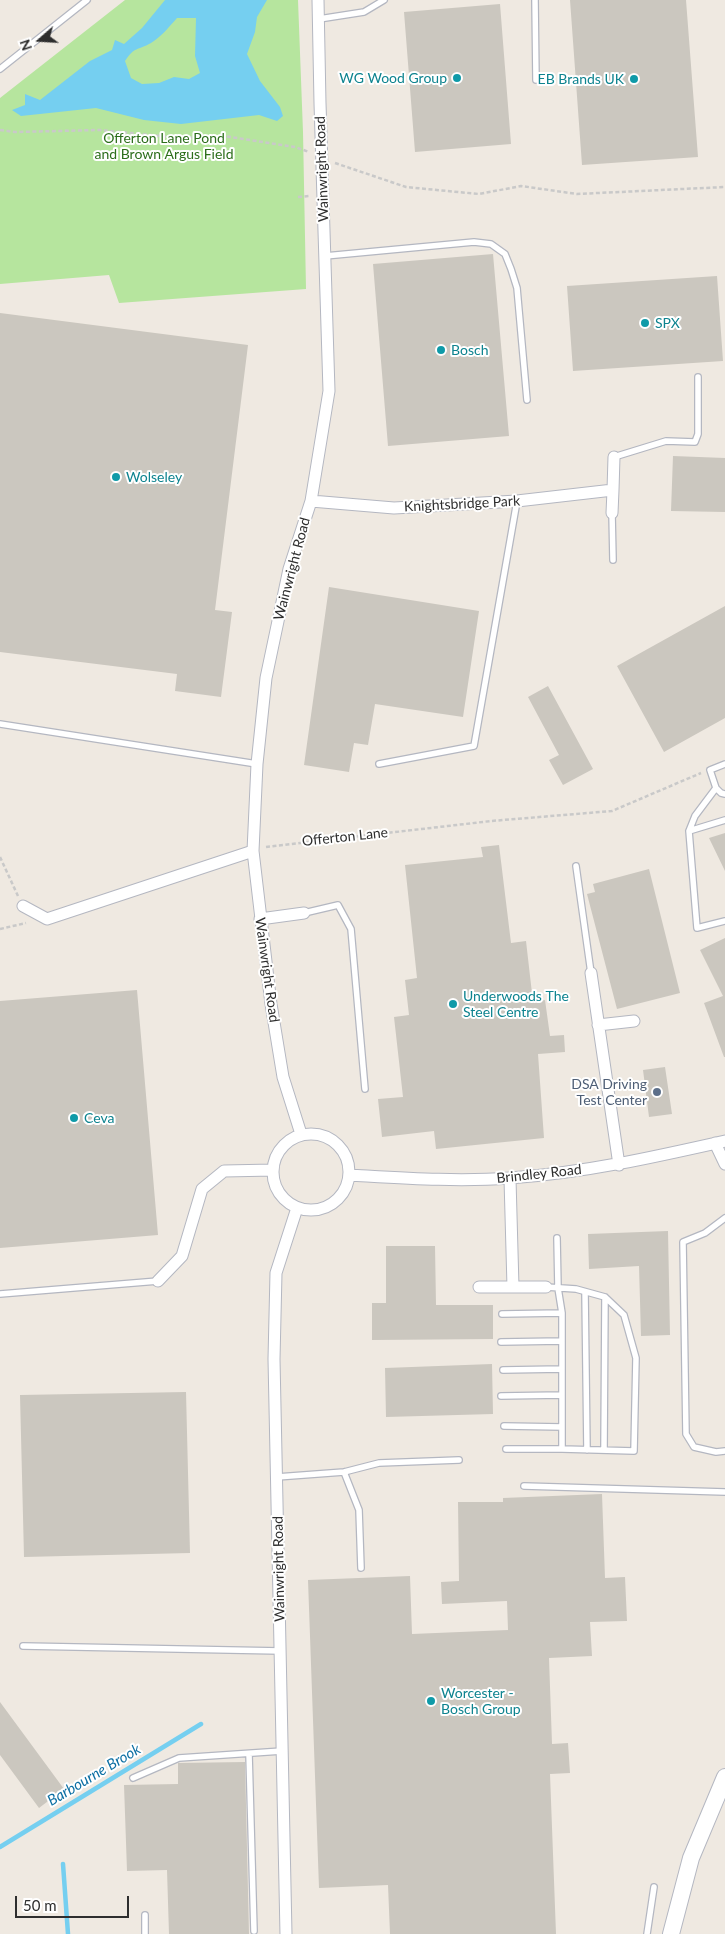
<!DOCTYPE html>
<style>
body{margin:0}
#map{position:relative;width:725px;height:1934px;overflow:hidden;background:#efe9e1;font-family:Lato,sans-serif}
canvas{display:block}
.north{position:absolute;left:15px;top:15px;width:50px;height:50px;-webkit-text-stroke:4px #fff;paint-order:stroke;rotate:251deg;font-size:14px;font-weight:700;line-height:20px;text-align:center;color:#2e2e2e}
.north::after{content:'';display:block;margin:auto;width:18px;height:22px;background:#2e2e2e;clip-path:polygon(50% 0,100% 100%,50% 72%,0 100%)}
.scale{position:absolute;left:15px;top:1896px;width:114px;height:22px;box-sizing:border-box;border:2px solid #2e2e2e;border-top:0;padding-left:6px;font-size:15px;line-height:18px;white-space:nowrap;color:#2e2e2e;-webkit-text-stroke:4px #fff;paint-order:stroke}
</style>
<div id="map">
<canvas width="725" height="1934"></canvas>
<div class="north">N</div>
<div class="scale">50 m</div>
</div>
<script>
const g = document.querySelector('canvas').getContext('2d');
g.lineJoin = 'round';
function fillPath(path, color) {
  g.fillStyle = color;
  g.fill(path, 'evenodd');
}
function trace(path, color, width, dash) {
  g.strokeStyle = color;
  g.lineWidth = width;
  g.lineCap = dash ? 'butt' : 'round';
  g.setLineDash(dash || []);
  g.stroke(path);
}
function label(font, color, halo, rows, align = 'center') {
  g.font = font + ' Lato,sans-serif';
  g.lineWidth = 4;
  g.setLineDash([]);
  g.textBaseline = 'middle';
  g.strokeStyle = halo;
  g.fillStyle = color;
  for (const [text, x, y, turn = 0] of rows) {
    g.save();
    g.translate(x, y);
    g.rotate((+turn || 0) * Math.PI / 180);
    g.textAlign = isNaN(turn) ? turn : align;
    if (halo) g.strokeText(text, 0, 0);
    g.fillText(text, 0, 0);
    g.restore();
  }
}
fillPath(new Path2D(`
 M125,0H298L303,132L306,289L119,303L109,275L0,284V98Z`), '#b6e59e');
fillPath(new Path2D(`
 M165,0H267L257,17L255,32L247,54L260,81L280,107L283,116L277,121L259,115L181,124L144,120L96,108L21,116L12,110L25,105V94L40,100L90,61L112,50L115,40L124,44L142,28ZM177,18H196L195,56L200,73L189,79L174,77L159,83L142,84L131,78L125,61C135,46 137,51 151,43C161,37 169,27 177,18Z`), '#75cff0');
trace(new Path2D(`
 M0,1847L201,1724
 M63,1864L68,1934`), '#75cff0', 4.5);
fillPath(new Path2D(`
 M570,0H686L698,157L582,165Z
 M500,4L511,144L415,152L404,12Z
 M493,254L509,436L388,446L373,264Z
 M717,276L723,361L573,371L567,286Z
 M0,313L248,345L215,610L232,612L221,697L175,691L177,674L0,652Z
 M673,456L725,458V512L671,511Z
 M329,587L479,611L463,717L375,704L368,745L354,743L349,772L304,765Z
 M725,606V718L664,752L617,666Z
 M548,686L593,769L563,785L549,760L559,755L528,697Z
 M725,833V871L709,838Z
 M499,845L511,943L526,941L533,1002L545,1000L550,1036L564,1035L565,1052L538,1054L544,1138L436,1149L434,1131L382,1137L378,1099L403,1097L394,1017L409,1015L405,980L417,978L405,865L483,857L481,847Z
 M649,869L680,993L617,1009L587,894L595,892L593,884Z
 M725,938V1057H724L704,1003L723,996L700,950Z
 M137,990L158,1235L0,1248V1001Z
 M665,1067L672,1114L649,1117L643,1070Z
 M668,1231L670,1335L641,1336L639,1266L589,1269L588,1234Z
 M386,1246H435L436,1305H493V1339L372,1340V1303H386Z
 M492,1364L493,1414L386,1417L385,1368Z
 M186,1392L190,1553L24,1557L20,1395Z
 M602,1494L605,1578L625,1577L627,1621L590,1622L592,1656L549,1658L552,1744L568,1743L570,1773L550,1774L556,1934H390L388,1885L319,1888L308,1580L410,1576L412,1634L508,1630L507,1601L442,1604L441,1582L459,1581L458,1502H503V1498Z
 M0,1702L64,1789L39,1808L0,1755Z
 M245,1762L249,1934H169L167,1870L127,1871L124,1785L178,1784V1763Z`), '#cbc7bf');
const lane = new Path2D(`
 M535,0L536,80
 M319,19L364,12L384,0
 M0,69L87,0
 M325,256L474,242L491,244L505,254L511,269L517,288L527,400
 M614,457L666,441L695,442L698,434V377
 M612,513L613,560
 M0,724L257,764
 M379,764L474,746L517,501
 M725,764L710,770L716,788L695,816L689,831L697,928L725,921
 M716,788L721,793L725,794
 M689,831L725,820
 M576,866L591,973
 M304,913L338,905L351,929L365,1089
 M725,1218L705,1233L683,1242L686,1434L694,1447L716,1452L725,1451
 M546,1287L576,1289L605,1297L624,1315L636,1358L634,1451L562,1449V1313L558,1288L557,1238
 M585,1292L587,1450
 M0,1294L158,1281
 M502,1314L562,1313
 M501,1342L562,1341
 M503,1370L562,1369
 M501,1396L562,1395
 M504,1426L562,1427
 M506,1449H562
 M604,1450L605,1297
 M344,1472L359,1510L361,1568
 M277,1477L344,1472L379,1463L459,1460
 M524,1486L725,1492
 M23,1646L281,1651
 M249,1754L254,1931
 M133,1778L179,1758L282,1751
 M145,1915V1934
 M647,1934L654,1887`);
const street = new Path2D(`
 M613,490L614,457
 M311,501L394,508L517,501L613,490L612,513
 M23,906L47,919L253,851
 M260,919L304,913
 M591,973L619,1165
 M598,1025L634,1021
 M273 1172a38 38 0 1 1 76 0a38 38 0 1 1-76 0Z
 M301,1134L283,1077L271,1004L253,851L257,764L266,678L289,569L311,501L329,391L320,103L318,0
 M715,1143L725,1164
 M350,1175C403,1178 457,1182 510,1178C583,1173 654,1157 725,1141
 M510,1179L513,1287
 M158,1281L182,1256L202,1189L224,1171L273,1170
 M479,1287H546
 M286,1934L274,1359L276,1273L297,1208`);
const secondary = new Path2D(`
 M671,1934L691,1858L725,1777`);
trace(lane, '#b4b7c1', 8);
trace(street, '#b4b7c1', 13);
trace(secondary, '#b4b7c1', 18);
trace(new Path2D(`
 M0,130L15,132L100,130L181,138L224,136L295,147L309,152
 M335,163L406,187L479,194L521,186L577,194L725,187
 M298,197L309,196
 M266,847L491,821L612,811L701,773
 M0,857L18,896
 M0,929L26,923`), '#c9c9c9', 2.5, [4, 2.5]);
trace(lane, '#fff', 5.5);
trace(street, '#fff', 11);
trace(secondary, '#fff', 16);
for (const [x, y, r, color] of [
 [457,78,5,"#0f9aa8"],
 [634,79,5,"#0f9aa8"],
 [645,323,5,"#0f9aa8"],
 [441,350,5,"#0f9aa8"],
 [116,477,5,"#0f9aa8"],
 [453,1004,5,"#0f9aa8"],
 [657,1092,5,"#5c6f8a"],
 [74,1118,5,"#0f9aa8"],
 [431,1701,5,"#0f9aa8"]
]) {
  const dot = new Path2D();
  dot.arc(x, y, r, 0, 2 * Math.PI);
  g.fillStyle = color;
  g.fill(dot);
  trace(dot, '#fff', 2);
}
label('14px', '#0d838f', '#fff', [
 ["WG Wood Group",447,78,"right"],
 ["EB Brands UK",624,79,"right"],
 ["SPX",655,323],
 ["Bosch",451,350],
 ["Wolseley",126,477],
 ["Underwoods The",463,996],
 ["Steel Centre",463,1012],
 ["Ceva",84,1118],
 ["Worcester -",441,1693],
 ["Bosch Group",441,1709]
], 'left');
label('14px', '#2c6e1b', '#fff', [
 ["Offerton Lane Pond",164,138],
 ["and Brown Argus Field",164,154]
]);
label('14px', '#2e2e2e', '#fff', [
 ["Wainwright Road",322,169,-92],
 ["Knightsbridge Park",462,504,-3],
 ["Wainwright Road",292,569,-75],
 ["Offerton Lane",345,837,-6],
 ["Wainwright Road",267,970,82],
 ["Brindley Road",539,1174,-6],
 ["Wainwright Road",279,1569,-91]
]);
label('14px', '#4e5e75', '#fff', [
 ["DSA Driving",647,1084],
 ["Test Center",647,1100]
], 'right');
label('italic 15px', '#0d6fa3', '#fff', [
 ["Barbourne Brook",94,1775,-31]
]);
</script>
